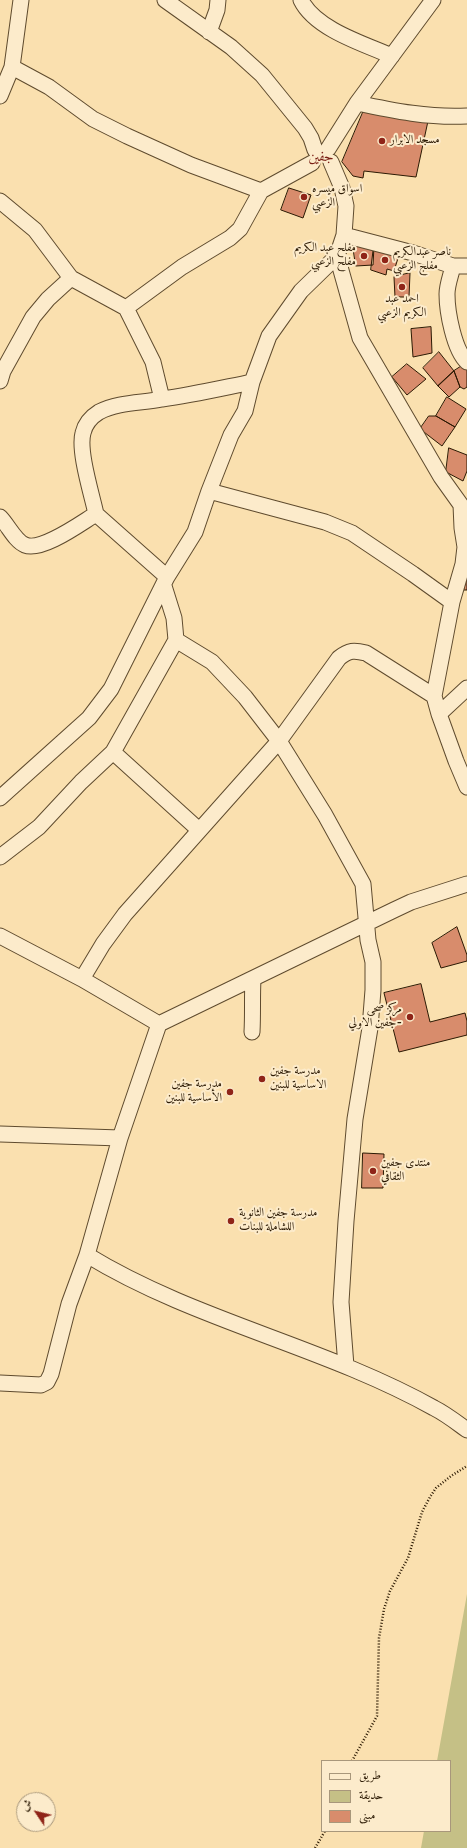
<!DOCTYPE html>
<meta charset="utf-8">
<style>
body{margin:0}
#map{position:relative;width:467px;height:1848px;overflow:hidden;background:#fae0af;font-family:"IM FELL English",Amiri,serif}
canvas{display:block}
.legend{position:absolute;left:321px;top:1760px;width:130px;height:72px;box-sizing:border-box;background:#fcebcb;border:1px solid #a8977b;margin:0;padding:5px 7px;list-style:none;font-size:12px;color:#2b1903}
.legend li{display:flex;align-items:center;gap:8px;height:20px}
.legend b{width:20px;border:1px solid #a8977b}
.north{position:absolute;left:16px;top:1792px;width:40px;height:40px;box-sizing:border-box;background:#fcebcb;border:1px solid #a8977b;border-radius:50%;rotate:305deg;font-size:11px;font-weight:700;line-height:16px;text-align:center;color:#2b1903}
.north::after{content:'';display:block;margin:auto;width:14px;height:18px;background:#8f2418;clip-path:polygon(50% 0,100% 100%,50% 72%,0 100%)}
</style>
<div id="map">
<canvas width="467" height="1848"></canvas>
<ul class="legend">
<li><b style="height:5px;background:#fcebcb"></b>طريق</li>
<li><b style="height:11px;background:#c5c086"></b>حديقة</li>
<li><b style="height:11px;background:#d88c6c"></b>مبنى</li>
</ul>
<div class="north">ش</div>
</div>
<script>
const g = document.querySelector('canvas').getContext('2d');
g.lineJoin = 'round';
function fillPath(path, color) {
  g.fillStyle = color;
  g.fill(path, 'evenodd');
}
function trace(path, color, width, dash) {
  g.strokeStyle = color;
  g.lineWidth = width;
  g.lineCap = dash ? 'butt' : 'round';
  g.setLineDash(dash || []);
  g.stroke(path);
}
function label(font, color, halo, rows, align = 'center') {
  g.font = font + ' "IM FELL English",Amiri,serif';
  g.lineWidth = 4;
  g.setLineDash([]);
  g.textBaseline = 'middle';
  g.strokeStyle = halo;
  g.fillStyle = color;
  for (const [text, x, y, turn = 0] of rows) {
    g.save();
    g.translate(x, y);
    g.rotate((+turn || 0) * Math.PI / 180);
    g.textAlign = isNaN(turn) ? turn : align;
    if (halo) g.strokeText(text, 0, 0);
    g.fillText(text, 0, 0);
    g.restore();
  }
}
fillPath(new Path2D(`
 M467,1594V1848H421L424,1831H450V1761H437Z`), '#c5c086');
const building = new Path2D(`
 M364,110L428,121L416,177L364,171L363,178L353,176L342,162Z
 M289,188L311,195L303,218L281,210Z
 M353,246H374L373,265L356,266Z
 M374,246L399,255L394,271L387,269L386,275L371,270Z
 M410,273L409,297H395L394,277Z
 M431,327L432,353L413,357L411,329Z
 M439,352L454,371L438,386L423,368Z
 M407,364L426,379L407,395L392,377Z
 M465,364L467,367V387L464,389L460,387L454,371Z
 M454,371L460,387L449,397L438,386Z
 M447,397L466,409L455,427L436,416Z
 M429,416H436L455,427L442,446L420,429Z
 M449,448L467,455V471L463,481L446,472Z
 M467,577V590H464Z
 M457,927L467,955V961L441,968L432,943Z
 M421,984L430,1022L465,1013L467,1021V1035L399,1052L384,993Z
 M363,1153L384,1154L383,1188H362Z`);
fillPath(building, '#d88c6c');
trace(building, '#2b1903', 1);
const minor = new Path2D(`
 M21,0L12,67L49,87L93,119L127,136L191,165L261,191
 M165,0L231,47L262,75L305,128L311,138L315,150
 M301,0C315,29 364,44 392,56
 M209,32L217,10L218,0
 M0,96L12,67
 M357,103C394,111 430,118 467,116
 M328,149L357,103L433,0
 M331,162L342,188L346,206L344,235L337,256L360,338L441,477L461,505L462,528L465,547L463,564L452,602L434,696L439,714L456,761L467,787
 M0,201L35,230L71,278L126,308L153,362L162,399
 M344,235L413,253L453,266H467
 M453,266C451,275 447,285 447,294C447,312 454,350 467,362
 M126,308L182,267L230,238L240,229L261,191L312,163
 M0,381L3,371L33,317L48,299L71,278
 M209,491L325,522L352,533L413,574L452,602
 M96,514C92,495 78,451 83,433C85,424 91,417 99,412C118,402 142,403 162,399C192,395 222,388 252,382
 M0,517C8,525 15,541 25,545C42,552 81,523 96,514L167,577
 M176,640L212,662L245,697L279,741L325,815L363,884L368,940L373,962V990L370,1028L355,1119L346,1221L341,1302L346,1366
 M439,714L467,688
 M113,752L199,830
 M0,798L89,718L111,689L167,577L195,532L209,491L231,435L245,411L252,382L269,336L301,291L337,256
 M0,857L39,827L81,782L113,752L176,640L174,618L164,586
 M0,936L82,979L159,1024L394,910L411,902L467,884
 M82,979L103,944L125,914L279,741L339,658C349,650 354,650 366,653L434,696
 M252,1032C253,1014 252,997 253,979
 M0,1134L120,1138
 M87,1255C195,1321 323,1346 434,1408C446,1414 456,1422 467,1430
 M0,1383L41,1385L47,1382L51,1374L69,1304L87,1255L120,1138L159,1024`);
trace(minor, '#5f4b2e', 17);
trace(new Path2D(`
 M352,1761L377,1716L379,1638L384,1609L390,1591L408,1558L422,1512L430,1497L436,1488L451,1476L467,1466
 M315,1848L325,1831`), '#2b1903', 2.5, [1, 2]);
trace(minor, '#fcebcb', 15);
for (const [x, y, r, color] of [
 [382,141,4,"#8f2418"],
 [304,197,4,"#8f2418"],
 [364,256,4,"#8f2418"],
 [385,260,4,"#8f2418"],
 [402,287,4,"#8f2418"],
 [410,1017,4,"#8f2418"],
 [262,1079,4,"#8f2418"],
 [230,1092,4,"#8f2418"],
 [373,1171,4,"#8f2418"],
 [231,1221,4,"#8f2418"]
]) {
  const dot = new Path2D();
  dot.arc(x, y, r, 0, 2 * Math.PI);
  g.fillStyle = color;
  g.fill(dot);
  trace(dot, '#fcebcb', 1.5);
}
label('12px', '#2b1903', '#fcebcb', [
 ["مسجد الابرار",390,141],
 ["اسواق ميسره",312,190],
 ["الزعبي",312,204],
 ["مفلح عبد الكريم",356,249,"right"],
 ["مفلح الزعبي",356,263,"right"],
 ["ناصر عبدالكريم",393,253],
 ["مفلج الزعبي",393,267],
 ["احمد عبد",402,300,"center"],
 ["الكريم الزعبي",402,314,"center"],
 ["مركز صحي",402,1010,"right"],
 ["جفين الاولي-",402,1024,"right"],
 ["مدرسة جفين",270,1072],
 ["الاساسية للبنين",270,1086],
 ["مدرسة جفين",222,1085,"right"],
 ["الأساسية للبنين",222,1099,"right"],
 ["منتدى جفين",381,1164],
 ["الثقافي",381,1178],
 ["مدرسة جفين الثانوية",239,1214],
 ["اللشاملة للبنات",239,1228]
], 'left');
label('14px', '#7a1f14', '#fcebcb', [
 ["جفين",321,158]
]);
</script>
